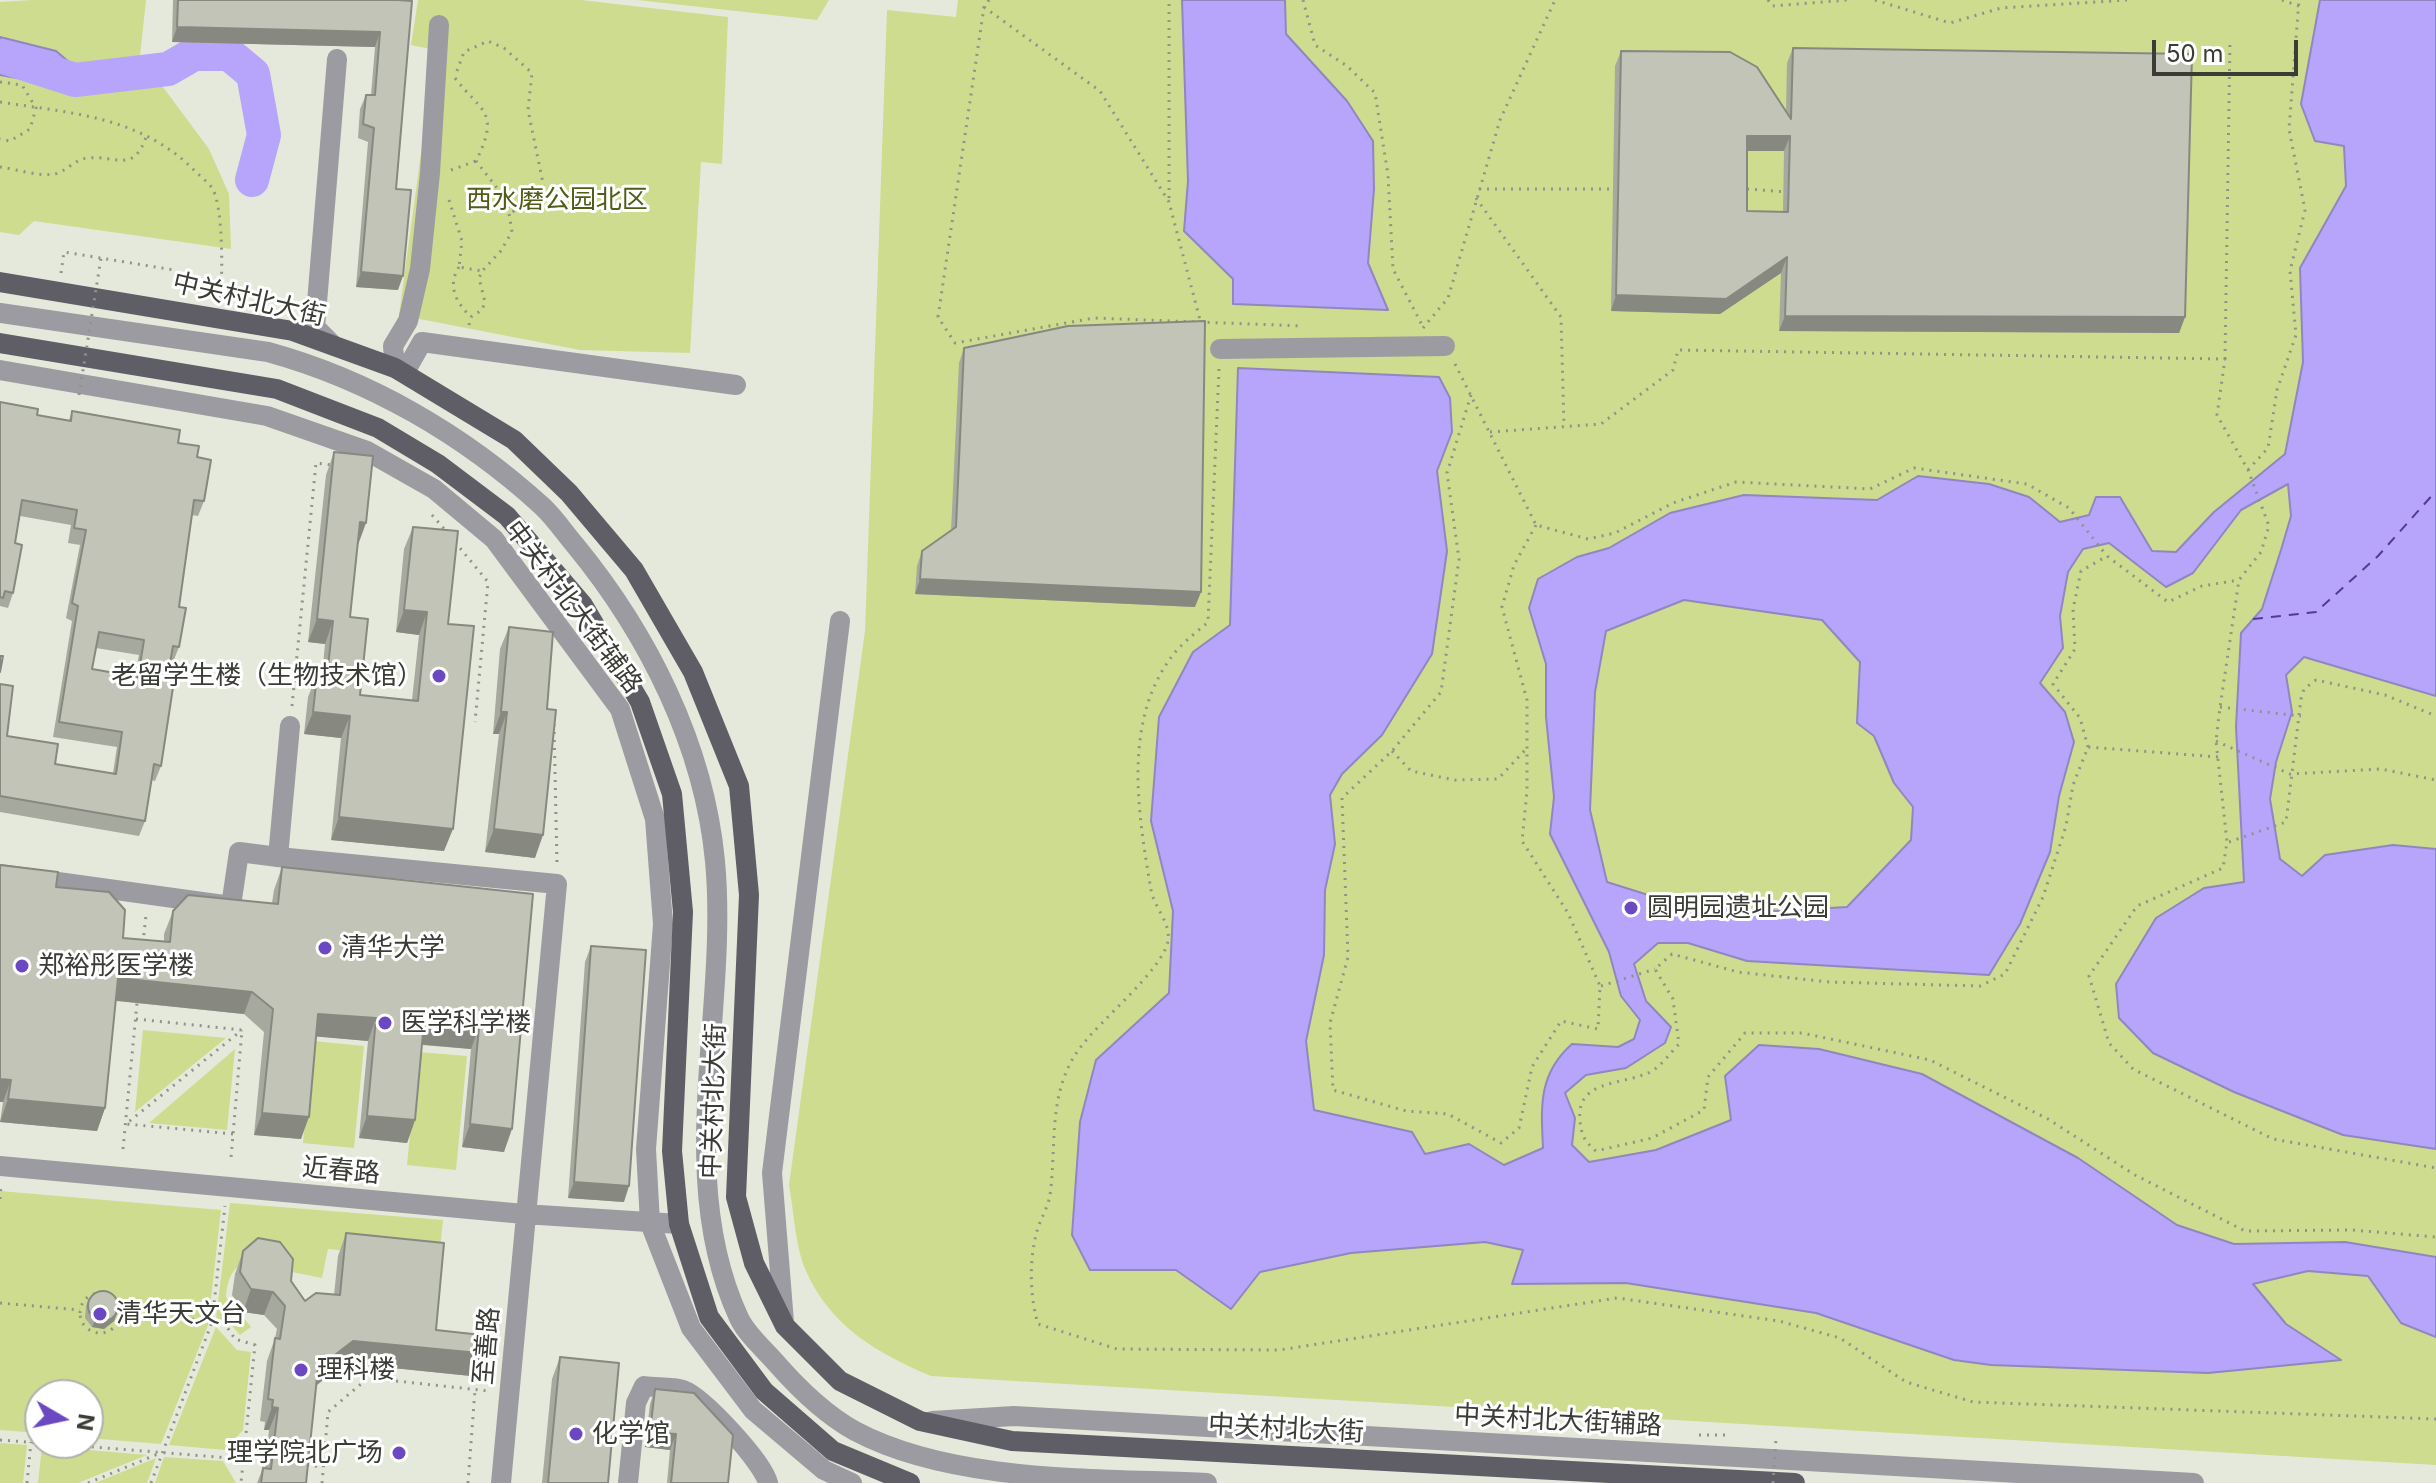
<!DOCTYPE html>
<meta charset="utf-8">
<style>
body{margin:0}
#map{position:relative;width:2436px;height:1483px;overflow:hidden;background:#e5e9db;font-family:Inter,sans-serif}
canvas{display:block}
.north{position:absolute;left:24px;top:1379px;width:80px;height:80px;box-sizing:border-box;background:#fff;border:2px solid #b0b1af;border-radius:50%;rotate:99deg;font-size:22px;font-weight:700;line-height:32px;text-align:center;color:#3a3c36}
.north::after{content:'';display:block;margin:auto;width:28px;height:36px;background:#6b48c1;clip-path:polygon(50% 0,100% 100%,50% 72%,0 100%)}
.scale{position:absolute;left:2152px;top:40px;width:146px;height:36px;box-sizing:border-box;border:4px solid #3a3c36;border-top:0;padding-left:10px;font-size:24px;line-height:28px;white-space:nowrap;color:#3a3c36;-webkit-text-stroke:6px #fff;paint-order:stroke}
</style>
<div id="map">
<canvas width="2436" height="1483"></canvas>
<div class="north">N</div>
<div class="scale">50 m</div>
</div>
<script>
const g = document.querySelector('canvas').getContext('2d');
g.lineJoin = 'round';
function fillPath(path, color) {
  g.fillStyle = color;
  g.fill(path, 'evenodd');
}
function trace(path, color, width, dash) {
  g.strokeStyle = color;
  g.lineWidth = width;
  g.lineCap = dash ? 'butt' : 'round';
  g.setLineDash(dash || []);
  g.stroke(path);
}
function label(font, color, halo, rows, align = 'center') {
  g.font = font + ' Inter,"Noto Sans SC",sans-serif';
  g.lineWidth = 6;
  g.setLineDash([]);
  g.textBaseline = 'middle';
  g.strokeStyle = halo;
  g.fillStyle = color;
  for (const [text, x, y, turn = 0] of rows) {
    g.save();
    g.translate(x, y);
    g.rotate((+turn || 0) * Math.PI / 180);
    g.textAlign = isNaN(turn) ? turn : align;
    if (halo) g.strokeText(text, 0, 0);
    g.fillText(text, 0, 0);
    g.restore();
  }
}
fillPath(new Path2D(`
 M32,0H146L140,56L209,149L229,194L231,249L34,221L19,235L0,232V2Z
 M418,0H581L728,17L722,164L701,162L690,353L580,350L399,315L435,50L411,45Z
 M637,0H829L817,20Z
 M958,0H2436V1465L931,1376C877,1353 831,1327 806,1271C795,1246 794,1212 789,1185L865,631L887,10L956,17Z
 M143,1030L226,1038L135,1112Z
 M313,1041L364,1046L354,1148L303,1143Z
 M235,1049L227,1130L149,1123Z
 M418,1052L467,1056L456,1170L407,1165Z
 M0,1191L221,1210L208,1325L161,1444L88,1438V1395H40V1433L0,1430Z
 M230,1203L443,1220L439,1259L328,1249L322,1278L282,1270L256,1254C235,1266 228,1273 226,1297L251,1327L240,1335L227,1320L216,1319Z
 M216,1327L237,1350L251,1352L243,1430L225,1450L169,1445Z
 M0,1443L27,1445L23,1483H0Z
 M42,1446L147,1455L78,1483H38Z
 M164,1457L223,1461L236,1483H155Z
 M156,1458L147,1483H95Z`), '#cddc8e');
const water = new Path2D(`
 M1182,0H1285L1286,34L1347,101L1373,141L1374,189L1368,263L1388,310L1233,304V279L1184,231L1188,181Z
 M2320,0H2436V696L2304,657L2286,675L2292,712L2276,762L2270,799L2280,859L2302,876L2325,855L2393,845L2436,849V1149L2343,1135L2234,1092L2153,1053L2119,1018L2116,984L2156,918L2204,888L2244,882L2236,727L2241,633L2262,609L2281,550L2291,516L2288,484L2241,510L2193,573L2166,587L2109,543L2083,549L2068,572L2060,616L2063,648L2040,683L2065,712L2074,742L2059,796L2050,852L2020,924L1989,975L1747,961L1688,943H1658L1634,964L1646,1001L1671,1027L1665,1043L1626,1068L1586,1075L1565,1093L1575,1118L1572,1145L1589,1162L1656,1150L1731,1120L1725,1076L1759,1045L1819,1049L1922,1074L2078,1158L2177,1225L2234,1244L2345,1242L2436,1257V1337L2401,1323L2368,1276L2308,1271L2253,1284L2286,1324L2341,1360L2208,1373L1991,1365L1954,1360L1816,1313L1626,1283L1512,1284L1523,1250L1485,1242L1351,1253L1260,1272L1231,1309L1176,1270H1090L1072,1235L1080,1122L1096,1060L1169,993L1173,911L1151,821L1159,717L1193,652L1230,625L1238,368L1439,377L1450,398L1452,432L1437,471L1447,551L1432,654L1382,735L1342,774L1330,795L1335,844L1325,890L1324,955L1306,1041L1314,1110L1412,1132L1425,1154L1469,1144L1504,1165L1543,1148C1541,1107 1538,1074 1572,1044L1618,1047L1634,1039L1640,1020L1621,996L1609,952L1550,834L1554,797L1546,717V664L1529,608L1538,579L1577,557L1609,548L1670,513L1744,495L1877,500L1918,476L1989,484L2029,497L2060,522L2089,515L2096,497H2120L2152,551L2176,552L2214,512L2285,454L2303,362L2300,268L2346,186L2344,146L2315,141L2301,104ZM1684,600L1822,620L1860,662L1857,723L1874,736L1894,783L1913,807L1911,840L1847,907L1780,911L1683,906L1607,882L1590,810L1595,692L1606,631Z
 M0,37L56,51L75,67L120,70L124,80L87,82L73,88L0,75Z`);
fillPath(water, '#b6a5fb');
trace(water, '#9186c0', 2);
trace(new Path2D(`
 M0,56L75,80L168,69L194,54H229L253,74L264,135L252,180`), '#b6a5fb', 34);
trace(new Path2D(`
 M2253,619L2316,612L2378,556L2436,491`), '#55399a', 2, [10, 8]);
trace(new Path2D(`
 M989,0L984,7L938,317L955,343L1094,318L1303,326
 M1303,0L1315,45L1347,66L1375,93L1388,175L1393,269L1422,325
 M1768,0L1772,6L1848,0
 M1875,0L1950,23L2001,8L2127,0
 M2282,0L2299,6
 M984,7L1100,91L1169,202L1200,320
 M457,71L464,52L488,41L504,48L532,73L528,110L544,188L510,214
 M455,78C481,112 501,111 476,161L507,201L512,232L500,252L482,271L479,278L485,302L482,310L471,317L468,329
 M0,82L22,85L36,108L30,129L10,141L0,139
 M0,102C70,113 138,116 192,168C198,175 209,182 213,190C223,207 223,278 220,299
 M0,167C16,169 39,177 55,174C67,171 75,159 88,158C117,155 134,175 147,134
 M451,170L476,161
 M1479,189H1615
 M1747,189L1787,192
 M1169,198V0
 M1476,198L1561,317L1564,427
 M449,200L462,241L459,267L482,271
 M459,267C447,286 456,302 470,316
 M61,273L64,252L174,270
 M1423,328L1448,298L1500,120L1555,0
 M2225,359L2230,39
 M1455,364L1536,525L1588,539L1615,533L1673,503L1736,482L1870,489L1914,468L2027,484L2069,508L2107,556
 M1219,369L1208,622C1198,631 1186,640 1177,650C1121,716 1138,813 1151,890C1154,907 1171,923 1168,941C1162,971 1099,1021 1080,1048C1047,1092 1057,1144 1050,1195C1048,1208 1039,1221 1036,1235C1029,1263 1030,1297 1038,1324L1117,1349L1279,1350L1617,1298L1779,1321L1840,1338L1906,1382L1973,1402L2436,1419
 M1471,395L1447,473L1459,559L1441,692L1392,751L1342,798L1348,957L1330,1023L1333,1090L1406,1111L1448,1114L1501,1143L1519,1128L1532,1067L1561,1021L1598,1029L1600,986L1568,913L1522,841L1527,791V700L1502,607L1514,565L1536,525
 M1490,432L1601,424L1673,370L1678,350L2225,359L2217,415L2248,470L2269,526L2261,552L2239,580L2220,707L2216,741L2227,842L2223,868L2137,906L2089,976L2109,1043L2133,1069L2273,1139L2436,1168
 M2248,470L2268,448L2277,390L2296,335L2290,271L2305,210L2289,129L2299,0
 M432,515L445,530
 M455,542L488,582L475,722
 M292,706L316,463L331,465
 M2220,707L2301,716
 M554,724L557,864
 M2216,741L2290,774L2381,769L2436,780
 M2088,747L2080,718L2053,684L2075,649L2073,609L2081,571L2107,556L2168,602L2202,586L2239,580
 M1392,751L1411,771L1455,780L1498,779L1527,748
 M2218,757L2088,747L2073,785L2066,826L2043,897L2005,974L1980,986L1829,982L1738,972L1672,954L1655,969L1673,999L1679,1044C1670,1053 1660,1068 1648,1073C1621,1085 1576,1080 1580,1120C1581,1135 1585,1142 1596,1151L1652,1138L1704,1110L1708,1077L1745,1033H1802L1930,1060L2048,1119L2135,1175L2245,1231L2352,1230L2436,1237
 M2229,842L2286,822L2301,699L2304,689L2316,680L2385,695L2436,716
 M143,943L146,915
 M1601,986L1655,969
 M136,1019L242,1030L231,1158
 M233,1134L126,1124L242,1030
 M123,1149L137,1003
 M0,1199L1,1186
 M80 1313a20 20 0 1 1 40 0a20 20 0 1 1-40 0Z
 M0,1303L80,1310
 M120,1315L223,1321L235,1339L255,1345L241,1483
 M1699,1435H1729
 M0,1440L40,1443
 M44,1443L267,1461
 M307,1465L323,1467
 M27,1483L31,1442
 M88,1483L158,1454
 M151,1483L212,1322L225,1206
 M322,1483L328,1412L368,1378L489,1391
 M468,1483L475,1390`), '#909389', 3, [2, 6]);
trace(new Path2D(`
 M0,313L268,352C370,380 464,435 542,506C554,517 564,532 575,545C648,634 704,745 715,861C729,1011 673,1176 739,1318C747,1335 765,1350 777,1364C799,1389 826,1415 855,1431C953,1483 1097,1478 1207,1483
 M334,346L315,327L337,59
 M1220,349L1445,346
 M395,368L393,346L408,321L420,269L430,173L439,25
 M0,370L267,416L367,451L434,489L494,539L620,709L655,819L663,924L646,1149L650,1223L691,1328L753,1410L824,1470L852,1483
 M405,372L422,342L736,385
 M290,726L278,857L557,884L501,1483
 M0,874L231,906L239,852L278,857
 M0,1166L524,1214L679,1224
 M784,1322L772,1173L840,621
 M932,1421L1014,1416L2194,1483
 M628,1483L636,1403L644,1386C656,1388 671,1386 683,1390C703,1397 763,1462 768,1483`), '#9c9ba1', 20);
trace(new Path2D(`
 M0,282L293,331L395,368L514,440L569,493L634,570L693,672L739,786L749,895L736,1197L754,1263L785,1326L840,1381L920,1421L1012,1441L1795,1483
 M0,343L277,389L378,428L438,464L507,516L583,605L640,702L672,794L683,912L672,1151L679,1224L709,1317L764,1391L833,1451L910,1483`), '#5f5e67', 20);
trace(new Path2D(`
 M79,395L101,258
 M1773,1483L1776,1439`), '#909389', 3, [2, 6]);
fillPath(new Path2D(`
 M173,0H398L396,189L398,290L356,287L368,142L358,138L360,109L366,95H371L375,47L172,42Z
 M1793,48L2185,317L2179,333L1779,331L1781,273L1720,314L1611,311L1615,66L1621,51L1786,111L1787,63ZM1747,151H1784L1783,212L1747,211Z
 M964,348L1195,607L915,594L917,566L922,551L951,531L959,363Z
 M0,402L37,415L69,420L72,411L178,443L197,457L204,501L198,516L192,515L179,607V647L173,662H170L167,680L161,766L155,781L151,780L145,821L139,836L0,812V684L7,736L55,764L113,773L117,747L53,737L72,621L66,618L80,545L68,543L71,525L20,516L15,543L13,593L8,608L0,606ZM96,648L139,655L135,676L92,669Z
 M334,452L358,545L350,617L360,695L412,700L419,635L396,632L404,549L413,527L448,624L444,851L331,840L341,738L304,734L308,697L317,675H322L325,644L308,642L326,475Z
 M509,627L547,709L535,858L485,852L499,734H493L500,649Z
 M0,865L56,887L123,938L164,942V934L173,911L272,903L274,890L282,867L533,894L504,1152L462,1147L471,1049L422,1045L415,1120L407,1143L359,1138L368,1041L316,1036L301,1139L254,1135L264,1032L244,1014L116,1001L105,1108L97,1131L0,1122L3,1102H0Z
 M591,946L624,1202L568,1198L585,962Z
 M346,1233L481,1377L344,1363L316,1386L306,1483H257L263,1468H265L269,1430H264L265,1422L260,1421L267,1361L275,1338L277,1329L264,1315L243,1312L232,1295L235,1274L243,1251L291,1281L305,1301L334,1295L338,1256Z
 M89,1298L117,1313L114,1321L104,1329L92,1327L85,1318L86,1306Z
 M560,1357L608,1483H542L552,1379Z
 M655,1389L728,1483H667L670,1450L645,1447L650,1404Z`), '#a6a99d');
fillPath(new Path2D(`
 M177,27L380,32L375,47L172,42Z
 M1747,136H1790L1784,151H1742Z
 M1787,257L1781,273L1720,314L1611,311L1616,295Z
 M361,272L403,276L398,290L356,287Z
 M1785,316L2185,317L2179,333L1779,331Z
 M360,522L366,523L358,545H351Z
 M920,579L1201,592L1195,607L915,594Z
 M404,610L427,612L419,635L396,632Z
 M317,619L333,621L325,644L308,642Z
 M313,712L350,716L341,738L304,734Z
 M501,712H507L499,734H493Z
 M339,817L453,829L444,851L331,840Z
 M494,829L543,835L535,858L485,852Z
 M118,978L252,992L244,1014L110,1000Z
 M318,1014L376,1018L368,1041L310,1036Z
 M424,1022L479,1027L471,1049L416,1044Z
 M0,1079L11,1080L3,1102H0Z
 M8,1099L105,1108L97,1131L0,1122Z
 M262,1113L309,1117L301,1139L254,1135Z
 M367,1116L415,1120L407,1143L359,1138Z
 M470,1124L512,1129L504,1152L462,1147Z
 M574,1182L629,1186L624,1202L568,1198Z
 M251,1289L273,1292L264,1315L243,1312Z
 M117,1313L114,1321L104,1329L92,1327L95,1320Z
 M353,1341L489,1354L481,1377L344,1363L309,1391L318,1368Z
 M272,1407L278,1408L269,1430H264Z
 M650,1432L676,1434L670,1450L645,1447Z`), '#878980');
const building = new Path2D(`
 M178,0H398L412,1L396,189L411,190L403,276L361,272L374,128L363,124L366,95H375L380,32L177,27Z
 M1793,48L2192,54L2185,317L1785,316L1787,257L1726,299L1616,295L1621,51L1730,52L1757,67L1791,119ZM1747,136H1790L1788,212L1747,211Z
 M1205,321L1201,592L920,579L922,551L956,527L964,348L1068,326Z
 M0,402L38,409L37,415L71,421L72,411L180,430L178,443L199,446L197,457L211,460L204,501L194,500L179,607L186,608L179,647L173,646L167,680L174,681L161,766L154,764L145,821L0,796V684L13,686L7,736L58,744L55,764L116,774L122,732L59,722L78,606L72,603L86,530L74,528L77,510L22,500L15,543L22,545L13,593L5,591L3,598L0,597ZM99,632L144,640L138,677L92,669Z
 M334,452L373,456L366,523L360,522L350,617L368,619L360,695L418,701L427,612L404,610L413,527L458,531L448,624L474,626L453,829L339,817L350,716L313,712L317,675L327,676L333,621L317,619Z
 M509,627L553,632L547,709L556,710L543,835L494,829L507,712H501Z
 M0,656H3L0,672Z
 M0,865L58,872L56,887L109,892L125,910L123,938L170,942L173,911L188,895L278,904L282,867L533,894L512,1129L470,1124L479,1027L424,1022L415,1120L367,1116L376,1018L318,1014L309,1117L262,1113L273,1009L252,992L118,978L105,1108L8,1099L11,1080L0,1079Z
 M591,946L646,950L629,1186L574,1182Z
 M346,1233L444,1243L436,1330L491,1336L489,1354L353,1341L318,1368L306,1483H261L263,1468L271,1469L278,1408L272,1407L273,1400L268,1399L275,1338L280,1339L285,1306L273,1292L251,1289L240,1272L243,1251L258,1238L280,1242L293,1259L291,1281L305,1301L316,1293L340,1295Z
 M88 1306a15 15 0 1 1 30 0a15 15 0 1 1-30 0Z
 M560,1357L619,1363L608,1483H548Z
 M655,1389L694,1393L733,1435L728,1483H671L676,1434L650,1432Z`);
fillPath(building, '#c1c4b7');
trace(building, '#878980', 2);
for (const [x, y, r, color] of [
 [439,676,8,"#6b48c1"],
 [1631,908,8,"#6b48c1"],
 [325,948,8,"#6b48c1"],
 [22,966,8,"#6b48c1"],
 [385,1023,8,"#6b48c1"],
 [100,1314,8,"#6b48c1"],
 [301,1370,8,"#6b48c1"],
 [576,1434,8,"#6b48c1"],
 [399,1453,8,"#6b48c1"]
]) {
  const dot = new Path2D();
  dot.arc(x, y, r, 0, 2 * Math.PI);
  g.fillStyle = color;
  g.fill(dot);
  trace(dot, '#fff', 3);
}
label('26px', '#515c18', '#fff', [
 ["西水磨公园北区",557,200]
]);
label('26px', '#3a3c36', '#fff', [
 ["中关村北大街",249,300,13],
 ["中关村北大街辅路",573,607,53],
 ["中关村北大街",714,1101,-88],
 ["近春路",341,1171,5],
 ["至善路",487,1346,-85],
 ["中关村北大街辅路",1558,1421,3],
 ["中关村北大街",1286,1429,3]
]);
label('26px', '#3a3c36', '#fff', [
 ["老留学生楼（生物技术馆）",423,676,"right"],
 ["圆明园遗址公园",1647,908],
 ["清华大学",341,948],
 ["郑裕彤医学楼",38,966],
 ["医学科学楼",401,1023],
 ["清华天文台",116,1314],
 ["理科楼",317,1370],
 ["化学馆",592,1434],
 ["理学院北广场",383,1453,"right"]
], 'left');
</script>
